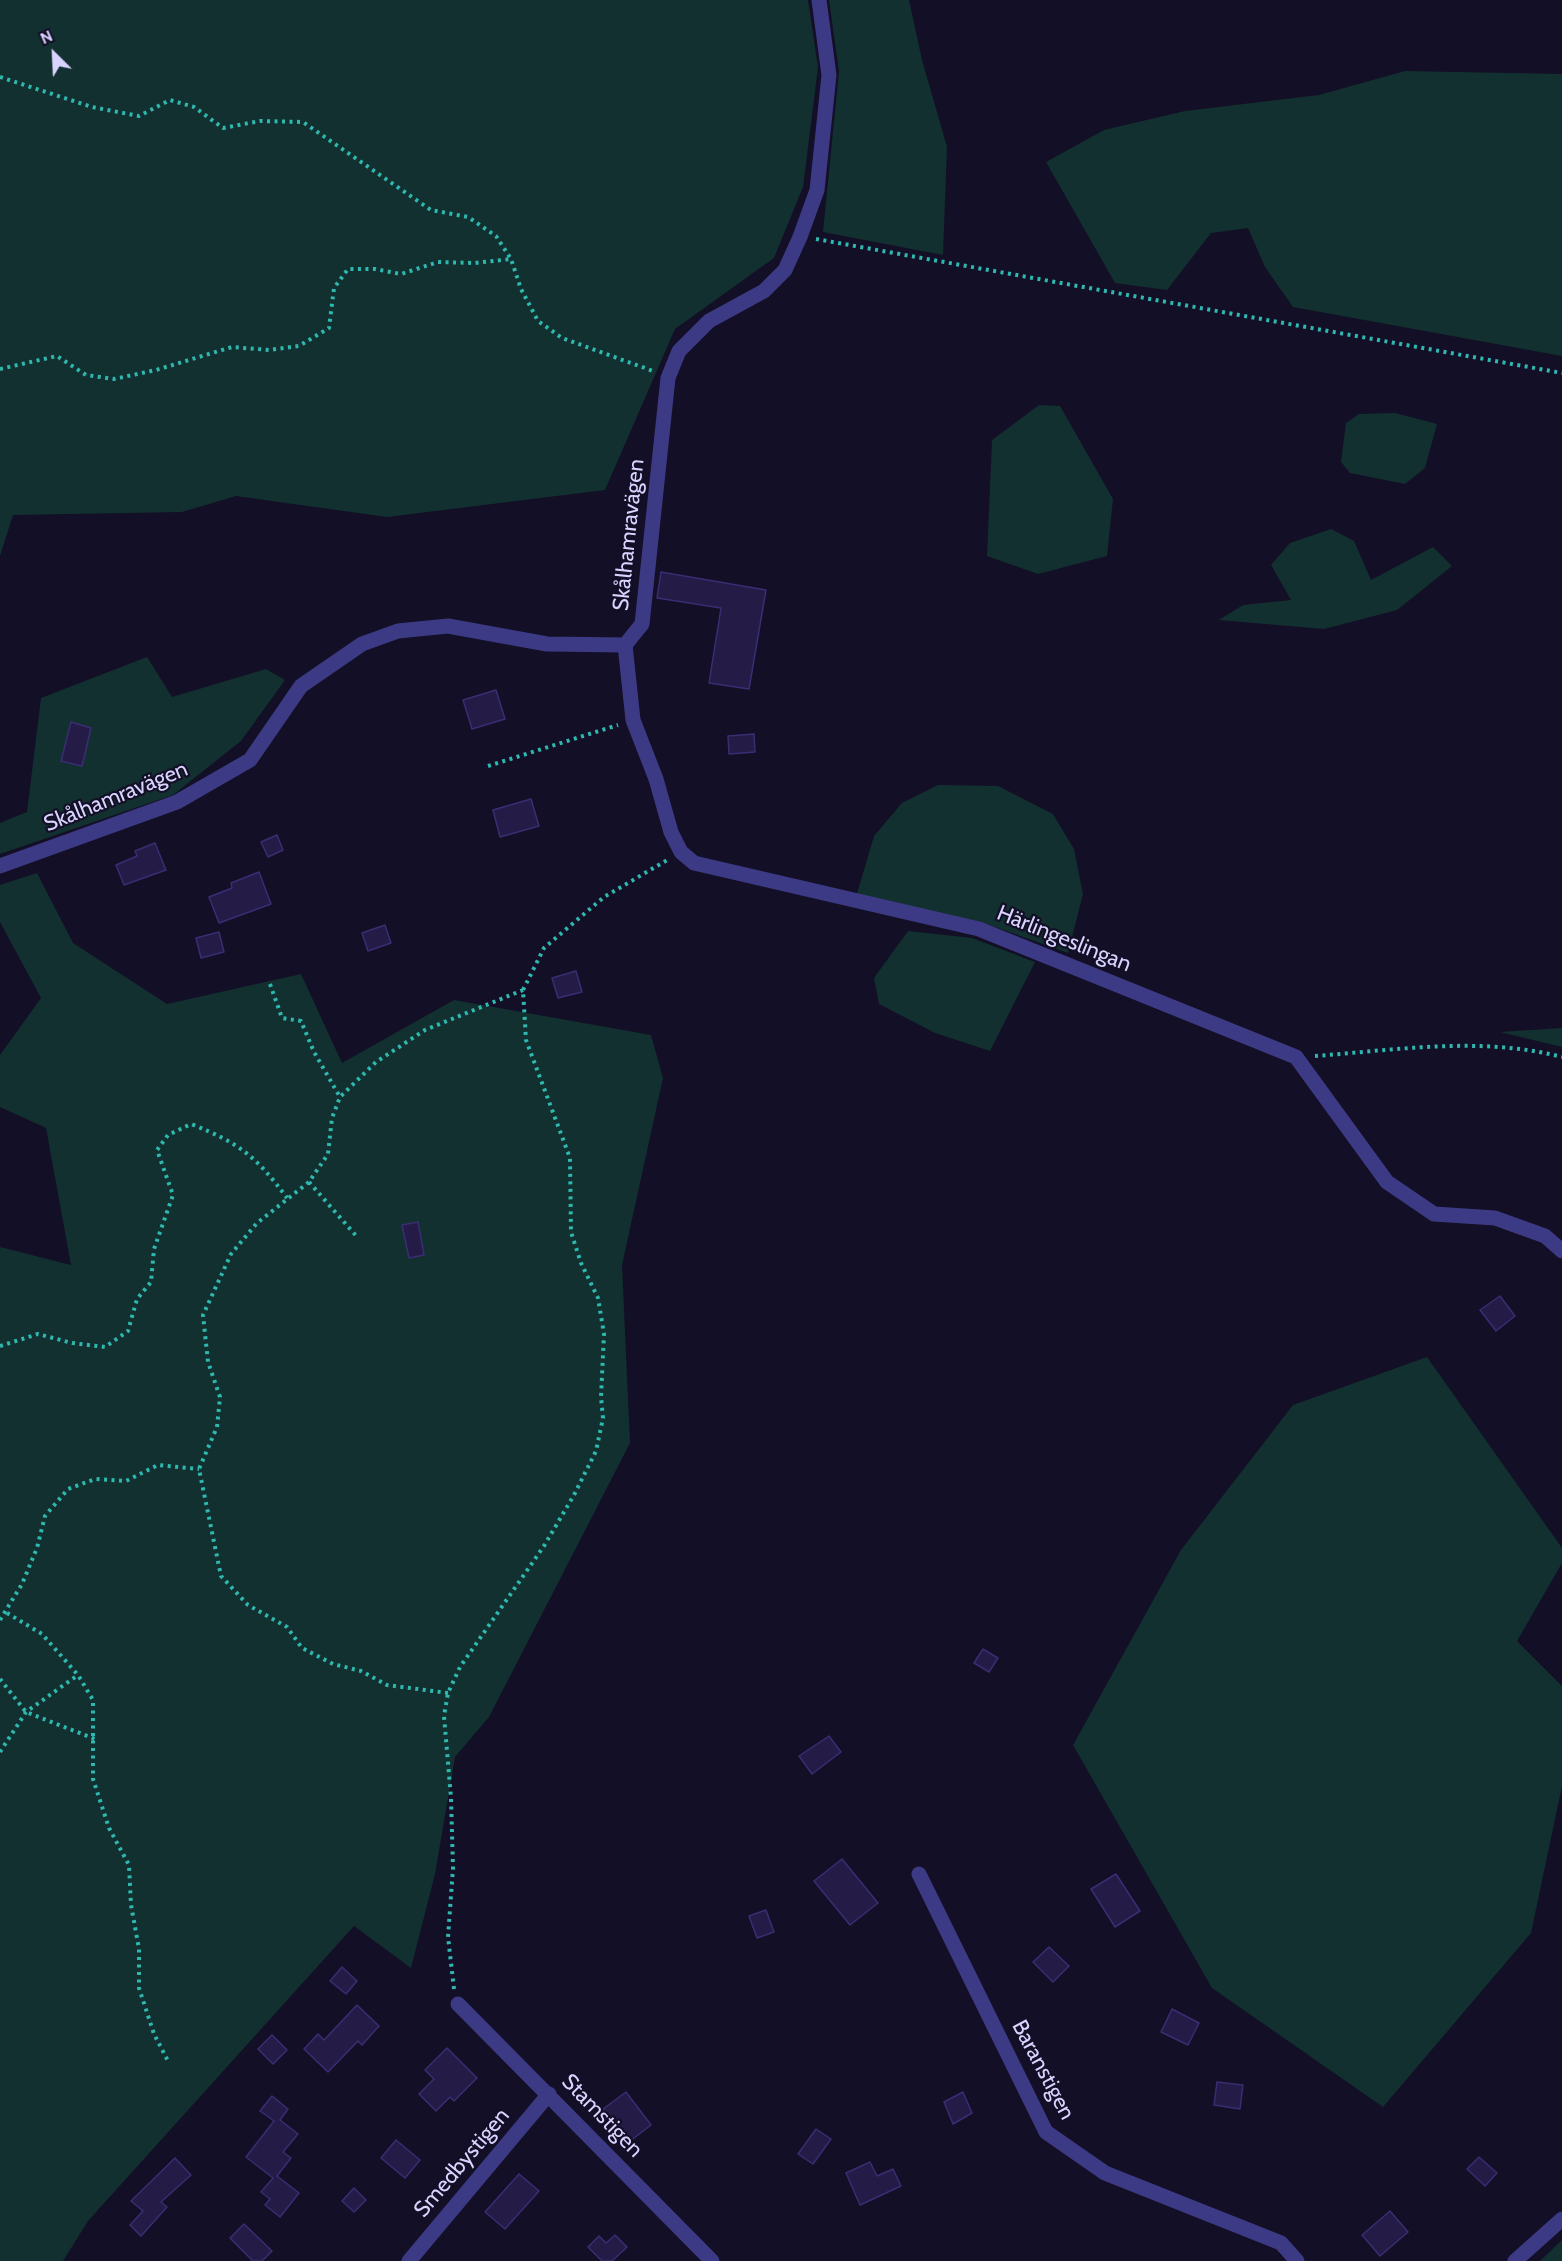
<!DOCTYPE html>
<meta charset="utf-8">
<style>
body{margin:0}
#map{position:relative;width:1562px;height:2261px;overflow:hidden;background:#130f26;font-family:Cabin,sans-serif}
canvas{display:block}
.north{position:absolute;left:24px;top:24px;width:60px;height:60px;-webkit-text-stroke:4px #130f26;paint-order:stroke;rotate:336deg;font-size:16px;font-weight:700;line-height:24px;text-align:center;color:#d9d4ff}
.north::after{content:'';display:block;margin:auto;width:21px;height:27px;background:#d9d4ff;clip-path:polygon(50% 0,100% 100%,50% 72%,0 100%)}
</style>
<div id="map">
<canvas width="1562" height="2261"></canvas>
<div class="north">N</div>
</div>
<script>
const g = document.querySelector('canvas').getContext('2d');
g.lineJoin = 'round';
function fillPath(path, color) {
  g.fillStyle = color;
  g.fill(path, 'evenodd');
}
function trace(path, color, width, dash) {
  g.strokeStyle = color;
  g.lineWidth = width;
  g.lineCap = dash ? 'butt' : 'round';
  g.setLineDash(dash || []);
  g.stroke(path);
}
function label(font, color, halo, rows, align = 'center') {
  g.font = font + ' Cabin,sans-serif';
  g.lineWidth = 4.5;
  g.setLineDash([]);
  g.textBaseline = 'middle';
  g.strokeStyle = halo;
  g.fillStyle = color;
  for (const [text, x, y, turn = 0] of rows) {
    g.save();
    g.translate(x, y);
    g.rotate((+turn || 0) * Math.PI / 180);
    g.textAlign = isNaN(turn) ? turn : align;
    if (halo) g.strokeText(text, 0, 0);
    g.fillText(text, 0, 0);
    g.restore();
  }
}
fillPath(new Path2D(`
 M0,0H808L818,67L803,187L774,258L675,329L605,490L387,517L236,496L182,512L13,515L0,556Z
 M829,0H909L922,60L947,147L943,255L823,232L839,71Z
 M1405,71L1562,74V356L1293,307L1265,267L1248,228L1211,233L1167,290L1115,283L1046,162L1104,130L1185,111L1319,95Z
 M1039,405L1060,406L1113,499L1107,556L1038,574L987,556L992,440Z
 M1395,413L1437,424L1425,468L1405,484L1350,473L1341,462L1346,423L1359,414Z
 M1331,529L1354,541L1371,580L1433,547L1452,566L1397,610L1324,629L1219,620L1243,605L1291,600L1271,565L1290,543Z
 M147,657L172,697L266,669L285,680L241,741L173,795L0,854V823L27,812L41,698Z
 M938,785L998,786L1053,814L1074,849L1083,894L1068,953L981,922L856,897L874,836L902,803Z
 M37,873L73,943L167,1004L301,974L342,1063L454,1000L651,1035L663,1078L622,1265L630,1443L489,1717L455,1757L435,1874L411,1968L354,1926L88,2221L63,2261H0V1247L71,1265L46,1128L0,1107V1055L41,998L0,922V885Z
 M908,931L972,938L1035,962L990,1051L935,1033L879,1004L874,978Z
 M1562,1028V1047L1500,1032Z
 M1427,1357L1562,1548V1563L1517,1641L1562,1686V1786L1531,1933L1383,2107L1212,1988L1073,1745L1181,1550L1293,1405Z
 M1562,2240V2261H1540Z`), '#12302f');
const building = new Path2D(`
 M661,572L766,590L749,689L709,683L721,608L657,598Z
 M496,690L505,719L472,729L463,700Z
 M71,722L91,728L82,766L61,761Z
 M754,734L755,752L729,754L728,736Z
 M531,799L539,826L500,837L493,810Z
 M277,835L283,850L268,857L261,842Z
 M155,843L166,870L124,885L116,865L137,856L135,851Z
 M259,872L271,904L219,923L209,897L232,888L231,883Z
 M385,925L391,943L368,951L362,933Z
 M219,932L224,952L201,958L196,938Z
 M576,971L582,992L558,998L552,978Z
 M418,1222L424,1255L409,1258L402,1225Z
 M1500,1296L1515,1316L1496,1331L1480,1310Z
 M983,1649L998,1658L989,1672L974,1663Z
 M829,1736L841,1752L812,1774L799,1756Z
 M842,1859L878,1903L850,1925L814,1881Z
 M1116,1874L1140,1911L1115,1927L1091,1889Z
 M766,1910L774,1932L757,1938L749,1916Z
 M1049,1947L1069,1966L1053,1982L1033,1962Z
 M342,1967L357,1981L346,1994L330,1981Z
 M357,2005L379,2026L362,2045L358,2041L328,2072L304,2049L318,2034L324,2040Z
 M1172,2009L1199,2023L1188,2045L1161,2032Z
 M272,2035L287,2050L273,2064L258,2049Z
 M447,2048L477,2078L454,2101L450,2097L436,2111L419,2094L434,2079L425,2070Z
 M1217,2082L1243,2085L1240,2109L1214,2105Z
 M626,2092L651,2125L629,2142L603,2109Z
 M963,2092L972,2113L953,2124L944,2102Z
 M272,2096L288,2109L280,2120L298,2134L283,2152L291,2158L277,2176L299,2193L280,2217L265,2205L270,2199L261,2192L273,2178L246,2157L274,2121L260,2111Z
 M816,2129L831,2139L813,2164L798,2154Z
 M396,2140L420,2160L405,2178L381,2158Z
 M1479,2157L1497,2173L1485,2186L1467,2169Z
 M175,2158L191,2175L161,2202L167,2207L141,2236L130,2225L143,2211L131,2201Z
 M870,2162L877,2176L893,2169L901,2186L860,2205L846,2173Z
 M519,2174L539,2191L505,2229L485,2212Z
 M354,2188L366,2200L354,2212L342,2201Z
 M1390,2211L1408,2232L1380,2256L1362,2235Z
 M244,2224L272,2251L262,2261H253L230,2238Z
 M615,2235L627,2247L612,2261H602L588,2247L599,2236L606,2243Z`);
fillPath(building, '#241b47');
trace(building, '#3b2d73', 1.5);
trace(new Path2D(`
 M0,77L92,107L139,116L170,100L194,107L223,128L260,121L303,122L431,210L468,217L496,236L511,259L521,289L538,321L562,338L653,371
 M816,239L1562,373
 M0,369L57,356L86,375L114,379L156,370L232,347L269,350L299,346L329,328L334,288L348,269H375L401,274L438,262L475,263L511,259
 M488,766L618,725
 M270,984L282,1018L301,1021L314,1052L340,1097
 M1315,1056C1397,1050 1481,1036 1562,1057
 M309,1182L358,1238
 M0,1346L38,1334L72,1343L105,1347L128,1331L137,1299L151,1282L154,1249L173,1195L157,1150L168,1135L191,1124C239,1143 256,1156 287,1198
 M7,1613L42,1634L78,1675L93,1700V1779L109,1828L129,1865L131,1905L139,1949V1988L154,2034L168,2061
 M0,1620L22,1584L37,1548L45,1516L68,1489L95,1479L126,1481L158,1465L199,1469
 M0,1679L26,1712L95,1739
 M448,1693L387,1685L361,1671L333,1664L302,1648L287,1627L248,1605L221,1576L199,1469L217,1427L220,1397L208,1362L203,1315L231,1254L257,1223L309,1182L328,1154L332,1118L340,1097L376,1062L425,1030L523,990
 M0,1752L26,1712L78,1675
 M454,1989L448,1937L453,1868L451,1798L444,1716L448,1693L460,1667L544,1546L574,1495L596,1451L603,1418L601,1397L604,1334L598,1298L581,1263L571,1232L570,1158L526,1040L523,990L544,948L604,897L669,859`), '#2fb8b0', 4, [3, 4.5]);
trace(new Path2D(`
 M625,645L633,720L656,779L671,832L681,852L694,863L979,929L1296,1057L1387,1182L1434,1214L1495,1218L1545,1236L1562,1251
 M919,1874L1046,2132L1105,2173L1281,2243L1297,2261
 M458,2004L712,2261
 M409,2261L549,2094
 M1515,2261L1562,2219`), '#3d3a85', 15);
trace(new Path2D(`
 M0,866L177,802L250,760L301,686L362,644L398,631L448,626L547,644L625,645L642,624L668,378L679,351L709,321L764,291L785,270L800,237L817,190L829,75L819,0`), '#3d3a85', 15);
label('22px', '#d9d4ff', '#130f26', [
 ["Skålhamravägen",629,535,-84],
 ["Skålhamravägen",116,797,-22],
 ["Härlingeslingan",1064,939,22],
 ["Baranstigen",1043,2070,62],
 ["Stamstigen",602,2116,46],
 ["Smedbystigen",462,2163,-50]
]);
</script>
